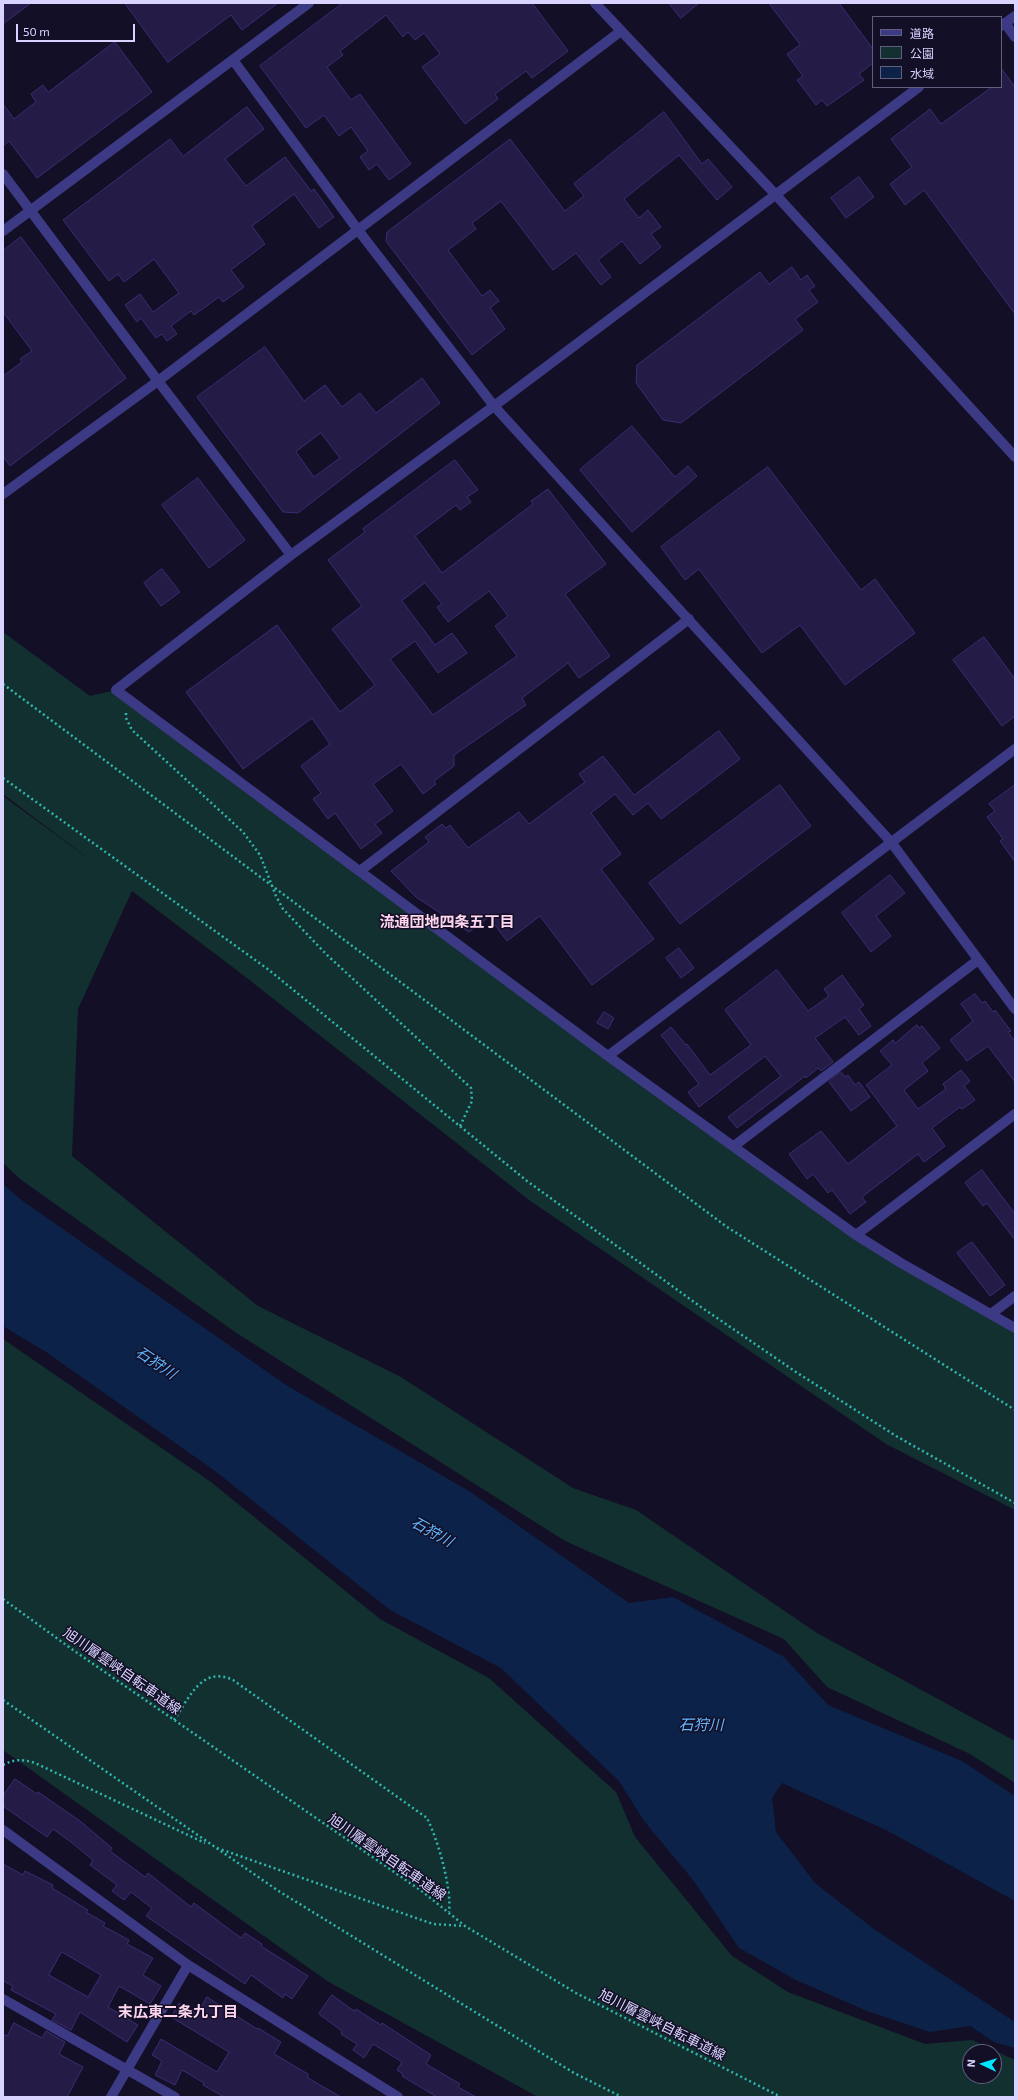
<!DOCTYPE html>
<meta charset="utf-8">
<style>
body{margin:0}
#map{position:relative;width:1018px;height:2100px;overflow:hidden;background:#130f26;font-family:"Exo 2","Noto Sans JP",sans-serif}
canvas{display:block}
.frame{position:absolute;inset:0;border:4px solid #d9d4ff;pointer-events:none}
.legend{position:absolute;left:872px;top:16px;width:130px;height:72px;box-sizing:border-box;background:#130f26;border:1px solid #625e7d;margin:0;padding:5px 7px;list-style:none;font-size:12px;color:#d9d4ff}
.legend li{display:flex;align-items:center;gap:8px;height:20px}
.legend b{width:20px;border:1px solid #625e7d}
.north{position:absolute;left:962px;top:2044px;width:40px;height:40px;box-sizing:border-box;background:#130f26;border:1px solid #625e7d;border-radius:50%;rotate:274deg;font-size:11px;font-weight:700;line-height:16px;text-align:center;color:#d9d4ff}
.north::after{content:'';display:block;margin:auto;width:14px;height:18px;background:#00e5ff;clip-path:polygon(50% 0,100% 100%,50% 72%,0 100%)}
.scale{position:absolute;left:16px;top:24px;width:119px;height:18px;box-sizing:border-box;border:2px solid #d9d4ff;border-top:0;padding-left:5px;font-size:12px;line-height:14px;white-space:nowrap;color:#d9d4ff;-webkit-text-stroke:3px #130f26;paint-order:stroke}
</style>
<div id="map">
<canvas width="1018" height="2100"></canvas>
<div class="frame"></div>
<ul class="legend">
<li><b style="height:5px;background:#3d3a85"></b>道路</li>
<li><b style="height:11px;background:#12302f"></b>公園</li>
<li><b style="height:11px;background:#0c2248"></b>水域</li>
</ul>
<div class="north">N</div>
<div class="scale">50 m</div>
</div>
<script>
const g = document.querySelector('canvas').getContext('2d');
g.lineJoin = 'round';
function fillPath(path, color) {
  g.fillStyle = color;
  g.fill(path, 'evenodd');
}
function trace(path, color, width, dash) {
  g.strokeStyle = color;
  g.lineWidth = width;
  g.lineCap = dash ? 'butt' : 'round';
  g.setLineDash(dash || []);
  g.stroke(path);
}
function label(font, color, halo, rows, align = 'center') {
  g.font = font + ' "Exo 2","Noto Sans JP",sans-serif';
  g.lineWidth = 3;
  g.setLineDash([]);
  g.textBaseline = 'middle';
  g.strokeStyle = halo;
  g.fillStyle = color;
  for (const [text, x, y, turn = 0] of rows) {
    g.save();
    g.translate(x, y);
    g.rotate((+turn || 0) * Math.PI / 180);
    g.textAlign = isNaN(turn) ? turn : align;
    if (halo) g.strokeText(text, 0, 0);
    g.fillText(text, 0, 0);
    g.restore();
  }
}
fillPath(new Path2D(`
 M3,632L90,696L116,690L856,1235L1015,1328V1510L886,1444L529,1200L243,975L132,891L78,1009L72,1156L258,1306L401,1377L573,1488L636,1510L817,1633L1015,1741V1783L970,1754L827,1687L784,1639L565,1541L235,1332L20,1179L3,1163V796L97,865L3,794Z
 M3,1339L211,1482L380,1619L489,1678L616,1792L635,1837L732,1956L788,1992L925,2044L972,2040L1015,2060V2097H538L327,1981L3,1750ZM970,2052H994V2076H970Z`), '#12302f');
fillPath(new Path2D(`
 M3,1184L20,1199L286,1385L469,1491L629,1603L673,1597L784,1657L828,1705L962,1761L1015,1796V1901L888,1831L782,1783L772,1798L776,1832L815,1883L874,1929L1015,2022V2048L994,2042L970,2026L930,2032L867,2011L796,1980L739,1948L693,1880L644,1821L619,1781L501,1668L390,1610L215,1471L46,1352L3,1326Z`), '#0c2248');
const building = new Path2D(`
 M3,3H31L3,24Z
 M125,3H278L242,30L231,15L168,62Z
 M343,3H532L568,51L532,78L526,71L495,94L498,99L465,124L422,67L440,54L424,33L415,40L408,32L403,37L386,15L340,51L343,55L327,67L351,100L360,94L411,164L389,180L377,164L369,170L360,157L368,151L351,127L339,136L324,115L306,128L260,66Z
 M669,3H699L681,18Z
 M769,3H839L873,49V63L859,74L864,80L827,106L822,100L816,105L797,80L803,76L787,54L800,45Z
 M115,42L152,92L37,178L9,141L3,146V104L14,119L36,102L31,94L43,85L48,92Z
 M1001,68L1015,87V314L924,190L905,205L890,184L912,167L891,139L930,109L941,124L992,87H1001Z
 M247,107L264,129L225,159L246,186L285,157L311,191L314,189L334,217L319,228L294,194L252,226L265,244L231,270L244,287L223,302L219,297L194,315L191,311L171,326L177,334L167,341L162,334L156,338L141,318L137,322L125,305L140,294L153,312L179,293L154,259L124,282L118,274L109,281L63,220L170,139L183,156Z
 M664,112L702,164L708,159L732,187L717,200L679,155L624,199L639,218L648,210L661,227L651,234L661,247L640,264L622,241L598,260L611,277L601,285L576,253L553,270L501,201L472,223L476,229L448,250L482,296L490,290L499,301L490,308L505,329L472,355L386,241L387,232L510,139L565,211L584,196L574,184Z
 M859,177L874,197L846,218L831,198Z
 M21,237L126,378L10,466L3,456V376L22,362L20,359L32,351L3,312V251Z
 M792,267L801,280L807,275L815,286L809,290L818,302L795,319L803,330L681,423L663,420L636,383L637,365L760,272L769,284Z
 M265,347L304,401L325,385L342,407L360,393L376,413L422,378L440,403L298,513L283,512L197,397ZM321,433L340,458L314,477L296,452Z
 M632,426L675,477L688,466L697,476L632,532L580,470Z
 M455,460L478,490L467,497L471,502L460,510L456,505L415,536L442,573L533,504L531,501L548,489L606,564L565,594L610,656L579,678L568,663L522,698L526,705L454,755V766L434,781L436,784L423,794L401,764L373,784L393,811L375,824L382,833L361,849L335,813L328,819L313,799L321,793L301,766L330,744L312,718L243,769L186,692L277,625L340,712L375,685L332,629L362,606L328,560L365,532L363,529ZM425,583L442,604L437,607L448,622L489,591L508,616L495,626L517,656L433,715L390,659L415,641L438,673L467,653L452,633L435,645L402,601Z
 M768,467L861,590L875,579L915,633L845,685L800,625L762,653L699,569L685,580L661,547Z
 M198,478L245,540L209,568L162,505Z
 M162,569L180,592L161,606L144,583Z
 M984,637L1015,679V716L1002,726L953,660Z
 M719,731L740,759L661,819L648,803L633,815L615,794L591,813L621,854L601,869L654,939L592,985L540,916L507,941L489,917L469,932L416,897L391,871L429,842L425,837L442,824L446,828L450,825L468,848L519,812L529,824L585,782L579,774L603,756L634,795Z
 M780,785L811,826L680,924L649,883Z
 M1015,785V862L1000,841L1003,839L987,817L995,811L989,804Z
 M890,875L905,893L876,916L891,936L871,952L842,913Z
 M679,948L694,968L681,978L666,958Z
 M777,970L808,1011L829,996L824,989L842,975L864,1005L859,1009L871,1026L859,1035L845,1017L815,1038L833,1062L821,1071L818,1068L806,1078L805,1076L737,1128L728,1117L781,1076L765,1056L699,1107L688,1092L699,1084L661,1035L671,1027L686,1045L687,1044L710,1075L751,1045L725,1010Z
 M975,994L982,1003L985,1001L993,1012L995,1010L1011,1031L1008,1032L1015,1042V1082L988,1046L967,1061L950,1040L973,1021L961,1004Z
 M604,1012L614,1018L608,1029L597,1023Z
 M917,1025L919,1028L922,1026L940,1048L922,1063L928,1071L904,1090L918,1109L946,1089L943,1084L961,1070L970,1081L964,1086L975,1100L962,1109L960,1107L932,1128L945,1146L924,1162L918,1154L862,1197L866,1202L850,1214L832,1190L828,1193L813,1174L807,1179L789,1154L821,1131L848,1164L897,1126L866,1085L892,1065L880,1051L893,1040L895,1043Z
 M841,1072L845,1077L848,1075L855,1085L859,1082L870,1097L851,1111L829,1082Z
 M982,1170L1015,1214V1240L987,1203L983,1206L965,1183Z
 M972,1242L1005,1285L990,1296L957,1253Z
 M15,1779L37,1794L38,1792L80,1821L112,1848L110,1851L145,1877L148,1873L191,1907L194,1903L241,1938L245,1933L262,1944L261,1946L308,1976L292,1999L285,1994L283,1998L251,1975L245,1984L146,1916L152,1908L131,1892L124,1900L112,1891L117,1885L90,1865L93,1860L71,1842L53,1829L47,1837L3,1806V1796Z
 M3,1864L23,1875L25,1871L53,1885L52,1888L88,1910L86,1912L105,1923L103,1926L129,1940L127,1944L153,1958L143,1975L161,1986L150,2004L119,1986L108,2007L138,2025L127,2042L80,2012L71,2030L52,2020L56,2014L11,1990L13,1986L3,1981ZM62,1952L101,1975L88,1997L49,1975Z
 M332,1995L354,2011L356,2009L381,2025L382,2023L431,2055L426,2064L460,2084L458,2087L476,2097H437L402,2076L403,2074L397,2070L402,2062L373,2044L364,2058L353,2050L357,2044L341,2034L342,2031L319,2014Z
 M207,1997L257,2029L258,2028L281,2042L274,2054L308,2074V2078L341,2097H224L203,2085L204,2083L182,2070L175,2085L155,2075L162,2061L152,2055L161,2039L217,2072L229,2052L171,2017L179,2003L197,2014Z
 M14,2023L42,2038L46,2031L65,2042L59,2054L83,2067L67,2097H3V2034L7,2036Z`);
fillPath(building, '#241b47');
trace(building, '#3b2d73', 1);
trace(new Path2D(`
 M3,684L727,1227L1015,1410
 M126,713V718L132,730L243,832L260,855L276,896L283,909L326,954L471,1088L472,1101L460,1126
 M3,778L269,970L527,1181L701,1307L796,1372L896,1436L1015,1503
 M3,1599L73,1650L423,1892L465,1926L576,1993L781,2097
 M3,1700L277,1890L574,2073L622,2097
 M174,1720C189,1699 201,1665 233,1680L427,1818C438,1840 452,1889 449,1912
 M3,1765C14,1759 23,1759 35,1763L205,1843
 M217,1848L433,1924L465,1926`), '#2fb8b0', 2.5, [2, 3]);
trace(new Path2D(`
 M595,3L775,194L1015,457
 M1005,23L1015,37
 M1001,26L1015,16
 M233,60L358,230L494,406L891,842L1015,1009
 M919,87L494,406L291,555L116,690L608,1056L856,1235L901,1263L1015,1328
 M3,174L158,381L291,555
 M3,231L309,3
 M3,494L158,381L621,31
 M360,871L689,619
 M608,1056L1015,749
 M734,1146L978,960
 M856,1235L1015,1114
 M991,1314L1015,1296
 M3,1830L188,1965L398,2097
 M3,1999L175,2097
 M111,2097L188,1965`), '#3d3a85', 10);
label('14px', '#d9d4ff', '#130f26', [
 ["旭川層雲峡自転車道線",122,1671,35],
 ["旭川層雲峡自転車道線",387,1857,35],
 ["旭川層雲峡自転車道線",662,2025,27]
]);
label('bold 15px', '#ffd6f0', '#130f26', [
 ["流通団地四条五丁目",447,922],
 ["末広東二条九丁目",178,2012]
]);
label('italic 15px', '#62b6ff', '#130f26', [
 ["石狩川",156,1363,34],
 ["石狩川",432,1532,29],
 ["石狩川",701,1725]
]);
</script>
